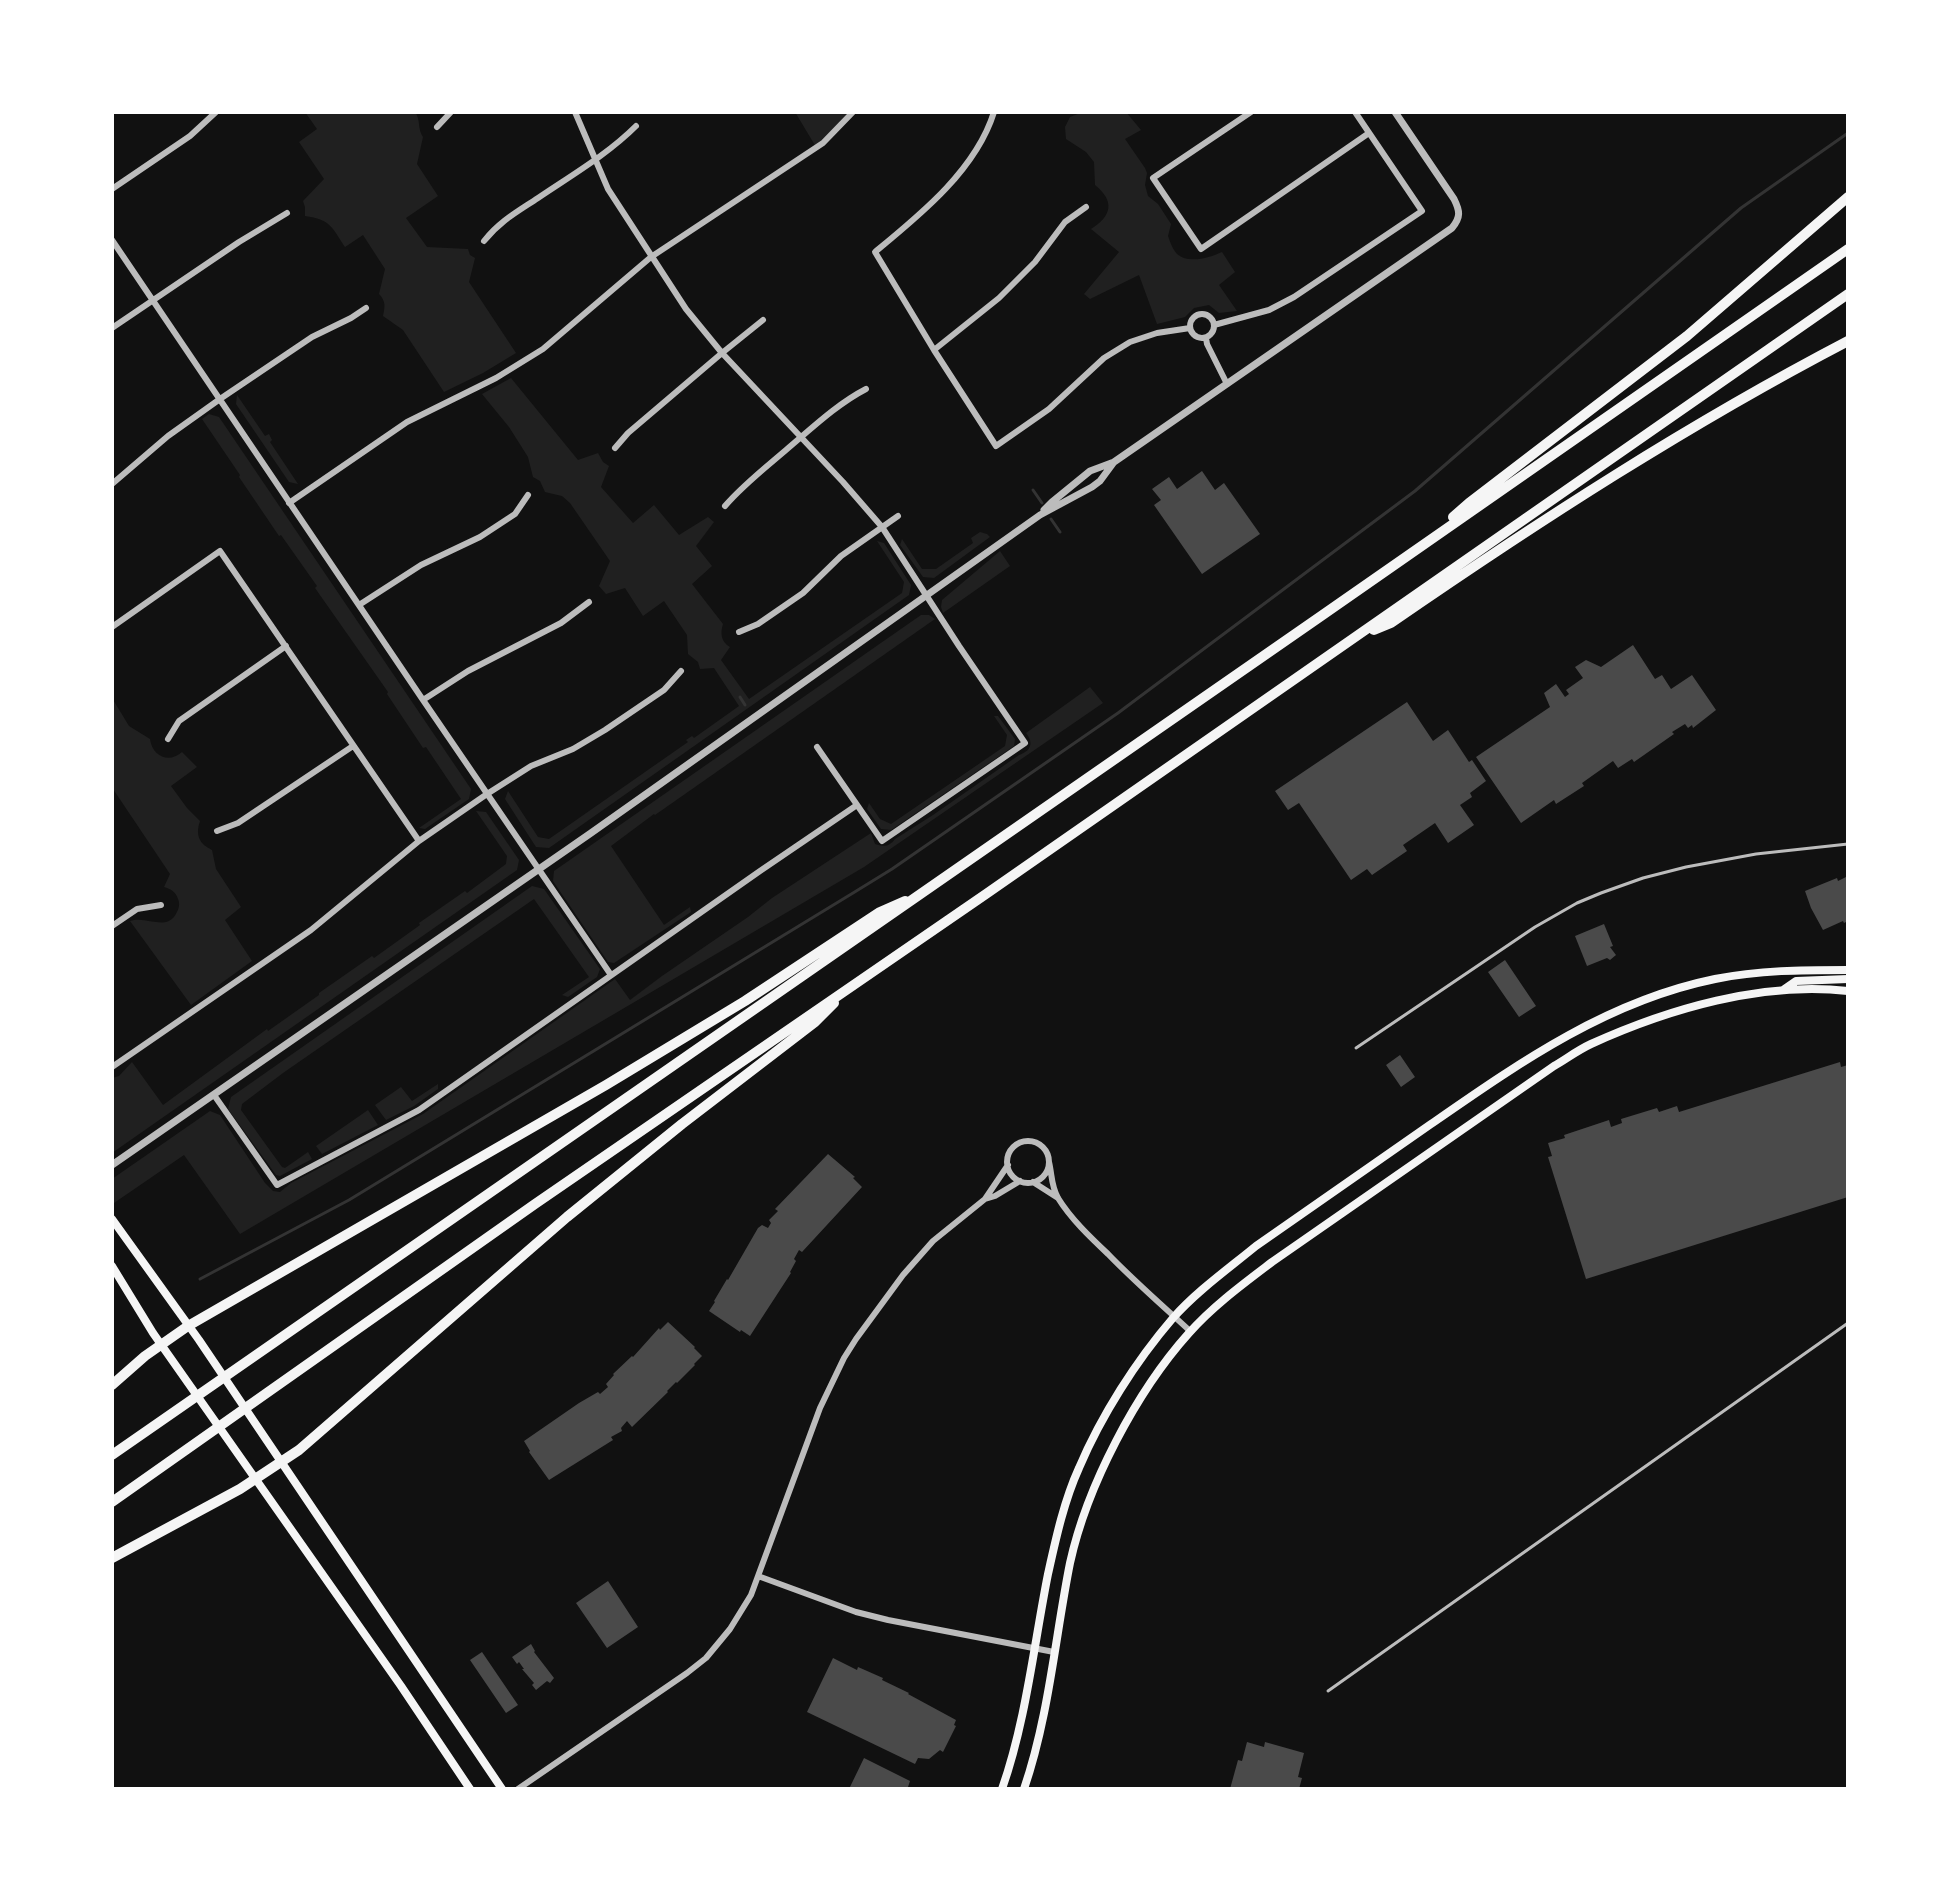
<!DOCTYPE html>
<style>
body{margin:0}
#map{position:relative;width:1960px;height:1901px;overflow:hidden;background:#111;font-family:Montserrat,sans-serif}
canvas{display:block}
.frame{position:absolute;inset:0;border:114px solid #fff;pointer-events:none}
</style>
<div id="map">
<canvas width="1960" height="1901"></canvas>
<div class="frame"></div>
</div>
<script>
const g = document.querySelector('canvas').getContext('2d');
g.lineJoin = 'round';
function fillPath(path, color) {
  g.fillStyle = color;
  g.fill(path, 'evenodd');
}
function trace(path, color, width, dash) {
  g.strokeStyle = color;
  g.lineWidth = width;
  g.lineCap = dash ? 'butt' : 'round';
  g.setLineDash(dash || []);
  g.stroke(path);
}
fillPath(new Path2D(`
 M305,112H415C421,120 417,128 423,137L417,164L438,196L406,218L427,247L468,249L470,255L475,258L469,282L516,353L483,373L444,392L403,330L383,316C385,307 386,301 379,294L385,269L363,235L345,247C331,226 331,220 305,216V207L303,201L324,179L299,142L317,129Z
 M795,112H853L816,147Z
 M1083,112H1126L1141,130L1125,139L1145,168L1147,173L1145,185L1148,196L1158,204L1171,224L1168,236C1170,242 1173,250 1177,254C1189,264 1209,258 1222,252L1235,272L1219,285L1237,311L1219,313L1209,305L1194,308L1185,317L1157,324L1139,275L1090,299L1084,294L1119,252L1091,229C1112,216 1115,201 1095,185L1094,162L1086,152L1066,139L1065,127L1070,117Z
 M511,378L578,460L598,453L603,462L609,466L601,487L633,523L654,505L679,535L708,517L714,522L696,546L712,566L692,584L723,624C720,633 721,642 730,647L721,660L749,699L902,593L904,582L877,541L884,543L911,585L909,595L549,848L536,847L505,799L508,791L538,837L549,839L688,742L686,740L692,736L694,738L739,706L714,668L700,669L698,662L688,654L687,635L664,601L643,616L625,588L606,594L599,586L610,561L570,503L562,496L545,492L540,481L533,477L528,457L509,427L482,394Z
 M237,395L265,436L269,434L272,440L270,442L298,484L289,482L236,404Z
 M209,414L219,417L471,789L469,799L425,829L419,828L461,799L426,747L423,748L387,694L388,692L315,588L317,586L281,535L279,536L239,477L240,475L202,419Z
 M980,532L987,534L990,537L934,578L923,577L900,545L902,539L922,569H936L973,543L971,538Z
 M1000,551L1010,566L943,613L941,607L942,600Z
 M921,615H929L935,619L655,815L654,814L611,846L664,925L690,907L691,912L614,963L608,962L553,881L554,871Z
 M1090,687L1103,703L864,867L240,1234L184,1155L114,1203L112,1201V1179L210,1111L220,1115L265,1183L273,1191L280,1192L291,1183L423,1114L615,979L630,1000L662,976L748,917L772,898L871,833L875,844C884,847 889,847 895,839L933,815L1019,755C1031,751 1034,743 1026,733Z
 M112,698L129,726L150,739C152,756 169,764 182,752L197,767L171,786L187,808L200,821C195,835 199,844 212,850L216,869L241,907L225,920L252,961L191,1005L130,921C147,915 167,933 177,912C179,908 180,904 178,899C176,892 171,889 164,887L170,874L113,789Z
 M994,716H998L1015,739L1014,746L891,830L881,829L867,809L869,803L880,819L891,824L1005,746L1007,735Z
 M476,811L486,812L519,860L517,870L112,1153V1078L119,1076L132,1062L163,1105L267,1029L268,1031L319,995V993L372,956L374,958L420,925L419,923L465,891L467,893L506,864L507,856Z
 M532,886L544,889L600,969L597,977L568,997L562,995L589,977L534,899L283,1073L242,1104L241,1110L282,1167L285,1168L308,1152L312,1159L280,1176L276,1175L228,1109L231,1097Z
 M438,1084V1089L414,1106L386,1120L375,1105L401,1087L412,1101Z
 M368,1110L378,1125L322,1154L316,1146Z`), '#202020');
trace(new Path2D(`
 M1033,490L1042,503
 M1051,519L1060,532
 M740,697L745,705
 M200,1279L349,1200L853,893L892,869L1118,713L1415,491L1741,208L1848,133`), '#333', 3);
fillPath(new Path2D(`
 M1202,471L1215,490L1224,483L1260,534L1202,574L1154,505L1161,500L1152,489L1169,477L1177,489Z
 M1633,645L1655,679L1662,675L1671,689L1692,675L1716,710L1693,728L1692,725L1688,728L1685,724L1672,732L1674,734L1634,762L1632,759L1618,768L1613,761L1582,783L1584,786L1556,804L1554,800L1521,823L1476,757L1550,707L1544,693L1556,684L1565,697L1569,694L1566,690L1583,678L1575,667L1586,660L1601,667Z
 M1407,702L1433,741L1448,730L1469,762L1472,760L1486,781L1470,793L1472,797L1460,805L1474,825L1448,843L1435,823L1403,845L1407,851L1372,875L1367,869L1351,880L1299,803L1288,810L1275,791Z
 M1846,877L1848,881V921L1844,923L1843,921L1823,930L1811,908L1805,891L1837,878L1838,881Z
 M1604,924L1613,946L1610,947L1616,955L1610,960L1607,958L1587,966L1575,936Z
 M1505,960L1536,1006L1519,1017L1488,972Z
 M1400,1055L1415,1077L1401,1087L1386,1065Z
 M1840,1062L1841,1067L1848,1065V1197L1586,1279L1548,1157L1552,1156L1548,1143L1565,1138L1564,1135L1609,1120L1611,1127L1622,1123L1621,1119L1657,1108L1659,1112L1677,1106L1679,1112Z
 M828,1154L855,1177L853,1178L862,1187L802,1252L799,1250L794,1259L796,1261L790,1272L791,1273L750,1336L741,1330L740,1332L709,1311L715,1302L714,1301L727,1279L728,1280L758,1228L762,1225L768,1228L771,1223L769,1220L778,1211L775,1209Z
 M668,1322L695,1347L694,1348L702,1356L694,1364L695,1365L677,1383L676,1382L667,1391L668,1392L632,1427L627,1421L621,1428L622,1431L611,1437L613,1440L549,1480L529,1452L530,1451L524,1441L579,1403L598,1392L600,1394L608,1387L606,1384L614,1375L613,1374L632,1356L633,1357L659,1328L660,1330Z
 M608,1581L638,1627L607,1648L576,1603Z
 M531,1644L535,1651L534,1652L554,1678L550,1683L547,1681L536,1690L532,1685L534,1683L522,1669H524L519,1662L517,1664L512,1657Z
 M482,1652L518,1705L506,1713L470,1660Z
 M833,1658L857,1670L858,1667L883,1678L882,1680L909,1693L908,1694L956,1720L954,1725L956,1726L943,1752L940,1750L929,1759L918,1758L915,1764L807,1712Z
 M1247,1742L1264,1747L1265,1742L1304,1753L1298,1777L1302,1778L1299,1789H1230L1238,1760L1242,1761Z
 M864,1758L910,1781L908,1787L910,1789H849Z`), '#4a4a4a');
trace(new Path2D(`
 M1356,1048L1535,927L1577,903L1601,893L1643,878L1686,867L1756,854L1848,844
 M1328,1691L1848,1323`), '#bcbcbc', 3);
trace(new Path2D(`
 M575,112L608,189L686,309L722,353L843,482L882,527L959,646L1025,743L882,841L817,747
 M994,112C976,170 920,215 875,252L934,350L996,446L1049,409L1104,358L1130,342L1157,333L1190,328
 M1251,112L1153,178L1201,249L1369,133
 M437,127L451,112
 M112,189L190,136L216,112
 M112,240L423,700L611,975
 M484,241C500,221 517,212 538,198C572,175 608,154 636,126
 M1190 326a12 12 0 1 1 24 0a12 12 0 1 1-24 0Z
 M1214,325L1269,310L1294,297L1422,211L1355,112
 M112,328L239,242L287,213
 M1206,338L1207,344L1227,384
 M934,350L999,298L1035,262L1065,222L1086,207
 M615,448L628,433L722,353L763,320
 M112,484L168,436L220,399L312,337L351,318L366,308
 M289,503L407,422L496,378L543,349L651,257L823,143L853,112
 M725,506C743,485 765,468 786,450C811,429 837,404 866,389
 M359,605L421,565L480,537L515,514L528,495
 M112,627L220,551L419,841
 M739,632L758,624L803,593L841,556L898,516
 M423,700L468,671L561,623L589,602
 M168,739L179,721L286,646
 M217,831L238,823L353,746
 M112,926L137,909L161,905
 M112,1067L311,930L419,841L487,794L531,766L573,749L605,730L664,690L681,671
 M214,1095L277,1185L419,1110L760,871L857,805
 M1007 1162a21 21 0 1 1 42 0a21 21 0 1 1-42 0Z
 M1049,1162C1052,1174 1051,1186 1058,1198C1071,1219 1090,1237 1108,1254C1134,1281 1163,1306 1190,1331
 M1033,1182L1058,1198
 M985,1199L995,1196L1020,1181
 M758,1576L856,1612L888,1620L1054,1652
 M518,1789L687,1673L706,1658L730,1629L751,1595L820,1408L844,1358L856,1339L903,1275L933,1241L985,1199L1008,1165`), '#bcbcbc', 6);
trace(new Path2D(`
 M1044,510L1052,502L1090,471L1114,462L1452,228C1461,217 1460,211 1454,199L1395,112
 M112,1165L591,833L1040,515L1092,487L1100,481L1114,462`), '#bcbcbc', 7);
trace(new Path2D(`
 M1783,990L1796,981L1848,979
 M112,1219L199,1340L502,1789
 M112,1266L153,1333L401,1686L470,1789
 M1002,1789C1026,1721 1034,1644 1048,1574C1056,1538 1064,1501 1079,1468C1101,1416 1136,1361 1173,1318C1197,1291 1228,1269 1256,1246C1314,1206 1372,1165 1431,1124C1519,1063 1607,1001 1715,979C1759,970 1803,970 1848,970
 M1024,1789C1049,1716 1055,1638 1070,1563C1087,1486 1136,1392 1189,1333C1213,1306 1243,1284 1272,1262L1554,1066C1566,1059 1578,1050 1591,1044C1668,1009 1763,981 1848,991`), '#f5f5f5', 8);
trace(new Path2D(`
 M1453,517L1469,503L1687,336L1848,197
 M1374,630L1391,623C1539,521 1689,424 1848,341
 M112,1385L145,1356L188,1326L606,1085L745,1001L880,912L905,901
 M112,1455C691,1054 1270,652 1848,249
 M112,1502L535,1204L986,894L1848,294
 M112,1558L240,1489L299,1450L567,1217L682,1124L815,1022L834,1003`), '#f5f5f5', 10);
</script>
